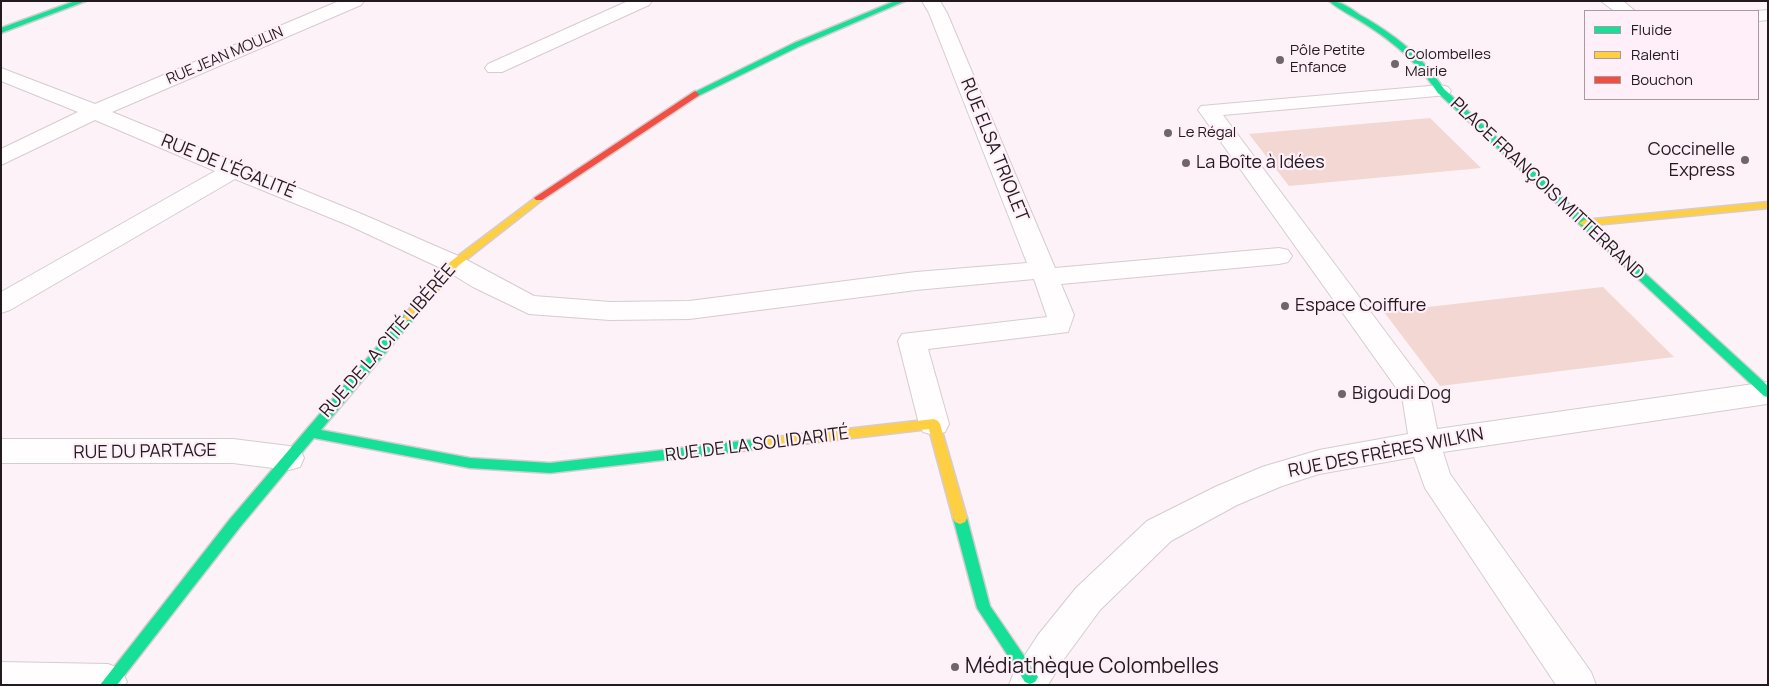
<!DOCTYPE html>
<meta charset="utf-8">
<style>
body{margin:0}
#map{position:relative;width:1769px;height:686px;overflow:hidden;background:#fcf2f7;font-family:Manrope,sans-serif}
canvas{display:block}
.frame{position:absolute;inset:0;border:2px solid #221a1f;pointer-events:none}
.legend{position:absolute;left:1584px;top:10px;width:175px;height:90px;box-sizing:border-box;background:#ffeff8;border:1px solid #a79aa1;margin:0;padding:6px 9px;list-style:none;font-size:15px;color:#221a1f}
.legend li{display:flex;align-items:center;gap:10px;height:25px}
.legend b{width:25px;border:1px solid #a79aa1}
</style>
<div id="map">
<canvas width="1769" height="686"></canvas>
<div class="frame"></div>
<ul class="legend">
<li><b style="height:6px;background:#16e098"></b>Fluide</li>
<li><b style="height:6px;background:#ffcf43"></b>Ralenti</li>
<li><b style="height:6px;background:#f24e42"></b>Bouchon</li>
</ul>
</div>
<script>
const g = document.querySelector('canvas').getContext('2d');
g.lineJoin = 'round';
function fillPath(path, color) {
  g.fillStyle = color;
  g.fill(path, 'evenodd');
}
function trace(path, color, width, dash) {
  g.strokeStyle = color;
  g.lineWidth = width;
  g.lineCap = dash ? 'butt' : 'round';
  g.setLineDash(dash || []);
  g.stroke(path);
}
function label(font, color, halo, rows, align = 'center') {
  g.font = font + ' Manrope,sans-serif';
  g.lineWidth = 4.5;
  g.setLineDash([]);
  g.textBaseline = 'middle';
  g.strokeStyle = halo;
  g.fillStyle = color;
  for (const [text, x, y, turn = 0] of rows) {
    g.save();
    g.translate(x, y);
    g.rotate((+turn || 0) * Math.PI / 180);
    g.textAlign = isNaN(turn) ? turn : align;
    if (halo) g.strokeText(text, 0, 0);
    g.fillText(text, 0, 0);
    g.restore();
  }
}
fillPath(new Path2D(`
 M1430,118L1481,168L1289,186L1249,134Z
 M1603,287L1674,357L1440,386L1384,312Z`), '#f2d7d2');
const street = new Path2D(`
 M339,1H364L361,5L112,112L364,215L463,258L534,296L610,302L689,301L916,272L1027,263L929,13L922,1H940L947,13L1055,268L1279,248L1288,250L1292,256L1288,262L1279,264L1061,284L1074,315L1068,332L928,349L949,424L945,432L934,435L923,432L919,424L898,341L902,334L1047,317L1034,279L916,290L689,319L610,320L529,314L473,287L445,270L348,225L235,179L10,310L1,313V292L215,171L95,120L1,165V149L78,112L1,81V68L95,104Z
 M628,1H652L649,5L502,72H488L485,68L488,64Z
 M1601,1H1623L1635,11H1614Z
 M1768,10V20L1758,21V11H1755Z
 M1441,85L1448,87L1451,91L1448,95L1223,115L1426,386L1430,394L1437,429L1768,382L1767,404L1443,452L1450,474L1591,672L1596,685H1556L1425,488L1414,457L1319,474L1282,486L1237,505L1171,541L1100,610L1064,659L1048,685H1009L1014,672L1038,635L1076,588L1147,521L1215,487L1262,467L1319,450L1408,434L1402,396L1201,114L1198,110L1201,106Z
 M1,439H233L289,446L300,449L304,458L300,467L289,470L233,463H1Z
 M1,662L108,664L121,669L127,682L125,685H1Z`);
const fast = new Path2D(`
 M75,1H86L1,33V28Z
 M895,1H905L800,46L698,96L695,97L691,94L794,43Z
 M1329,1C1341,1 1350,8 1360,15C1394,34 1422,56 1444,89L1768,386V397L1764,396L1438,93C1418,63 1395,43 1365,24C1353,16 1339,10 1329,1Z
 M409,313L414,317L413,320L321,430L470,458L550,463L759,439L763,441L765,444L763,447L759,449L550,473L470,468L314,438L240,527L117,685H100L230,519L405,314Z
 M960,512L965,514L967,518L990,606L1035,672L1038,677L1035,682L1030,684L1025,682L977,608L953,518L955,514Z`);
const slow = new Path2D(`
 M539,195L544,198L542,200L458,266L413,320H405L404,317L405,314L450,262Z
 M1768,202V208L1584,226L1579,223L1584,220Z
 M934,419L938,421L940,424L967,518L965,522L960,524L955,522L953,518L929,429L759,449L755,447L753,444L755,441L759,439Z`);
const jam = new Path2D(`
 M695,91L699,94L698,96L542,200H536L534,198Z`);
trace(street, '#d5ccd0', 2);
trace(fast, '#d5ccd0', 3);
trace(slow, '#d5ccd0', 3);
trace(jam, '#d5ccd0', 3);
fillPath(street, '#fffdfe');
fillPath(fast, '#16e098');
fillPath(slow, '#ffcf43');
fillPath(jam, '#f24e42');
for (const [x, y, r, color] of [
 [1280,60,5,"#6e666b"],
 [1395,64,5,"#6e666b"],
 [1168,133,5,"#6e666b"],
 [1745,160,5,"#6e666b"],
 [1186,163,5,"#6e666b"],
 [1285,306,5,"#6e666b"],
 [1342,394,5,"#6e666b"],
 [955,667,5,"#6e666b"]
]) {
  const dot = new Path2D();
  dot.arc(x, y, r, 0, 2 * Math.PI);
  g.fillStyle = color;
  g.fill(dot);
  trace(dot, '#ffeff8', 2);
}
label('15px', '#221a1f', '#ffeff8', [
 ["Pôle Petite",1290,51],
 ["Enfance",1290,68],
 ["Colombelles",1405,55],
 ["Mairie",1405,72],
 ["Le Régal",1178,133]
], 'left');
label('15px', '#221a1f', '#ffeff8', [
 ["RUE JEAN MOULIN",225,56,-23]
]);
label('18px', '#221a1f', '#ffeff8', [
 ["RUE ELSA TRIOLET",994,150,68],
 ["RUE DE L'ÉGALITÉ",228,167,22],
 ["PLACE FRANÇOIS MITTERRAND",1547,189,43],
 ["RUE DE LA CITÉ LIBÉRÉE",388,341,-49],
 ["RUE DE LA SOLIDARITÉ",757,445,-7],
 ["RUE DU PARTAGE",145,452,-1],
 ["RUE DES FRÈRES WILKIN",1386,453,-11]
]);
label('18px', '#221a1f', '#ffeff8', [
 ["Coccinelle",1735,150,"right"],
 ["Express",1735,171,"right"],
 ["La Boîte à Idées",1196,163],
 ["Espace Coiffure",1295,306],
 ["Bigoudi Dog",1352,394]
], 'left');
label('21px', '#221a1f', '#ffeff8', [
 ["Médiathèque Colombelles",965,667]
], 'left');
</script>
